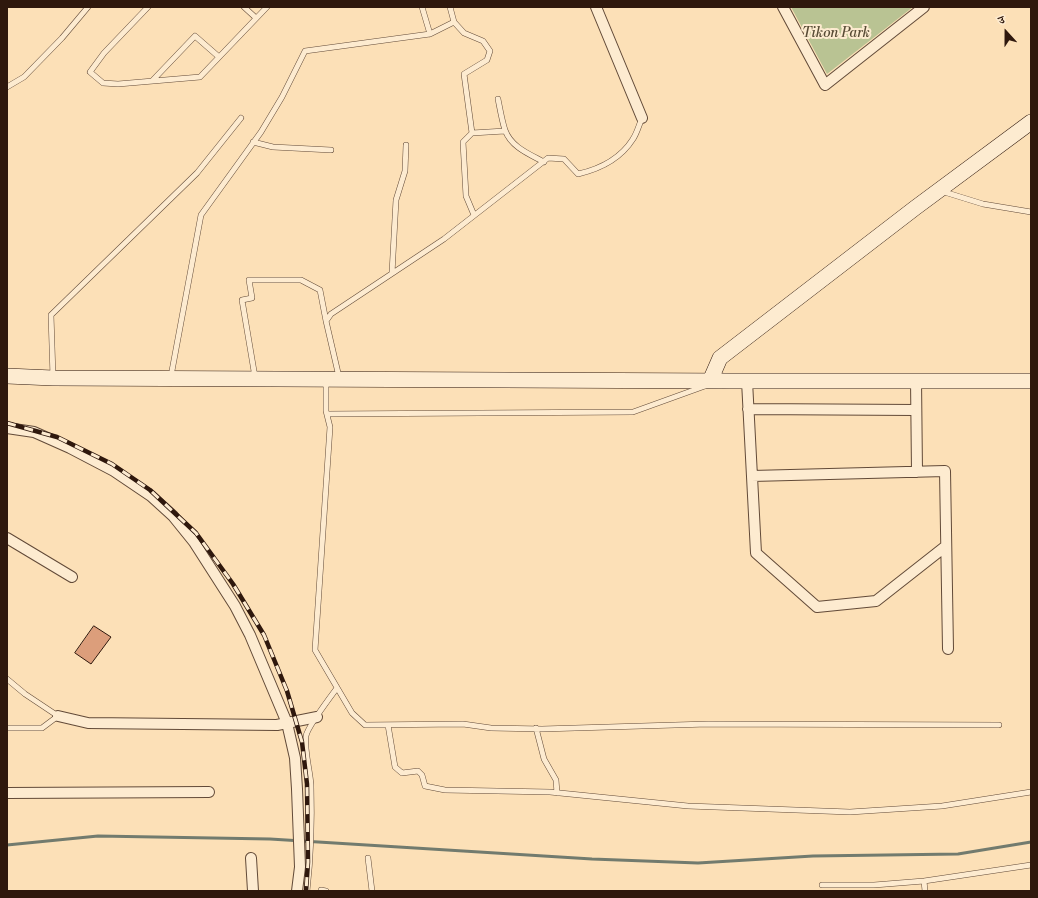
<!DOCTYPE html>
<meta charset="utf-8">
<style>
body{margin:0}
#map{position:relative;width:1038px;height:898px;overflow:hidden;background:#fce0b7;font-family:"Libre Bodoni","Noto Serif Devanagari",serif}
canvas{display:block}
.frame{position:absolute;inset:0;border:8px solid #2f180d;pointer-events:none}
.north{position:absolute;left:986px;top:12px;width:40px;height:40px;-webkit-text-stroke:3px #fdebd0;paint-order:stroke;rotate:339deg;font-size:11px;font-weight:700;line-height:16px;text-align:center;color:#2f180d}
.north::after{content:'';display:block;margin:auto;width:14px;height:18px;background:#2f180d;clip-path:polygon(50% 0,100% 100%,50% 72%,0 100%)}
</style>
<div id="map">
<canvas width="1038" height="898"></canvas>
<div class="frame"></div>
<div class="north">उ</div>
</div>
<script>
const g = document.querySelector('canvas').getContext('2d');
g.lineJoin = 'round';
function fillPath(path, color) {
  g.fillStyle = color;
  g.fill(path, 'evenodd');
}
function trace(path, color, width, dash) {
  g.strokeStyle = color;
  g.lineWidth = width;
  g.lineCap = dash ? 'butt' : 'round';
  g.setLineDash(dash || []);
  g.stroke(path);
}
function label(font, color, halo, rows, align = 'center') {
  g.font = font + ' "Libre Bodoni",serif';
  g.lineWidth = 4;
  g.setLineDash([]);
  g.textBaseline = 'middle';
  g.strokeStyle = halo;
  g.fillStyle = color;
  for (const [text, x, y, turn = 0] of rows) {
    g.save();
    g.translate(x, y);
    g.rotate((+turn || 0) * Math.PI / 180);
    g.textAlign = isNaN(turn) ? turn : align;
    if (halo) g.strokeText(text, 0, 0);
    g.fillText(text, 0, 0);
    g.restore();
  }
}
fillPath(new Path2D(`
 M791,7H913L827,74Z`), '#b9c393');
trace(new Path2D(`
 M7,845L98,836L270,839L592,859L698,863L813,856L958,854L1031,842`), '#727b6e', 3);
const building = new Path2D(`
 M94,626L111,637L91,664L75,653Z`);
fillPath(building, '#dc9e7b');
trace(building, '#2f180d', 1);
const lane = new Path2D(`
 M148,7L104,53L90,72L103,83L118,84L200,77L267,7
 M244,7L256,18
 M450,7L454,22L464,33L483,41L490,51L487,60L464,74L472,133L505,131
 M430,34L454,22
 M152,81L195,36L219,57
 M7,87L24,77L62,38L88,7
 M498,99C500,109 502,121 505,130C511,147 529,154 544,162
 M472,133L463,142L466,196L474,215
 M253,142L273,147L331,150
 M941,191L983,204L1031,212
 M392,273L396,200L405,171L406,145
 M171,376L201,215L261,132L282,97L305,51L430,34L422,7
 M53,377L51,315L197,173L241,118
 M255,377L242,300L252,298L249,280H301L320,290L326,321
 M339,377L326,321L331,314L444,239L548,158L564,159L578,174C600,169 621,158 633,139C637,133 639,125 642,118
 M326,381V411L330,427L315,650L352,713L365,725L463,724L491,728L542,729L708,724L999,725
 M327,414L633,412L705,386
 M7,679L25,694L58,716L42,728H7
 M388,725L395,767L402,773L418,771L422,775L425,786L445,790L550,792L688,806L850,812L942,806L1031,792
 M536,728L544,759L556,780L557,793
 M368,858L372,891
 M924,881L925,891
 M822,885H874L924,881L1031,865
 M321,890L326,891
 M307,891C311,856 312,820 311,785C310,770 304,750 306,736C307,728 331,696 337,688`);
const street = new Path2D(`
 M596,7L642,118
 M783,7L825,85L924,7
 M916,380L917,472
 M747,381L756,553L817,607L876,601L946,546
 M748,409L916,410
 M7,428L34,432L70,448L114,471L151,496L173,516L194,542L235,606L250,635L287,723L295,758L297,789L300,867L297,891
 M752,476L945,471L948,649
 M7,538L72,577
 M58,716L88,723L277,725L317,717
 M7,793L209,792
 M251,858L253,891`);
const secondary = new Path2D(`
 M7,376L53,378L730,381H1031
 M710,381L720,358L915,208L1031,122`);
trace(lane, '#624a38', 6);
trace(street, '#624a38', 12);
trace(secondary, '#2f180d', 16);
trace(lane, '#fdebd0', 5);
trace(street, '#fdebd0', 10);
trace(secondary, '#fdebd0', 15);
const rail = new Path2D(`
 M7,423L57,437L112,464L150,490L196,533L233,584L264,635L287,691L302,742L307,784L308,862L306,891`);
trace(rail, '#2f180d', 4.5);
trace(rail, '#fdebd0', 3, [9]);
label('italic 14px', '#584b35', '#fdebd0', [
 ["Tikon Park",836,34]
]);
</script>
